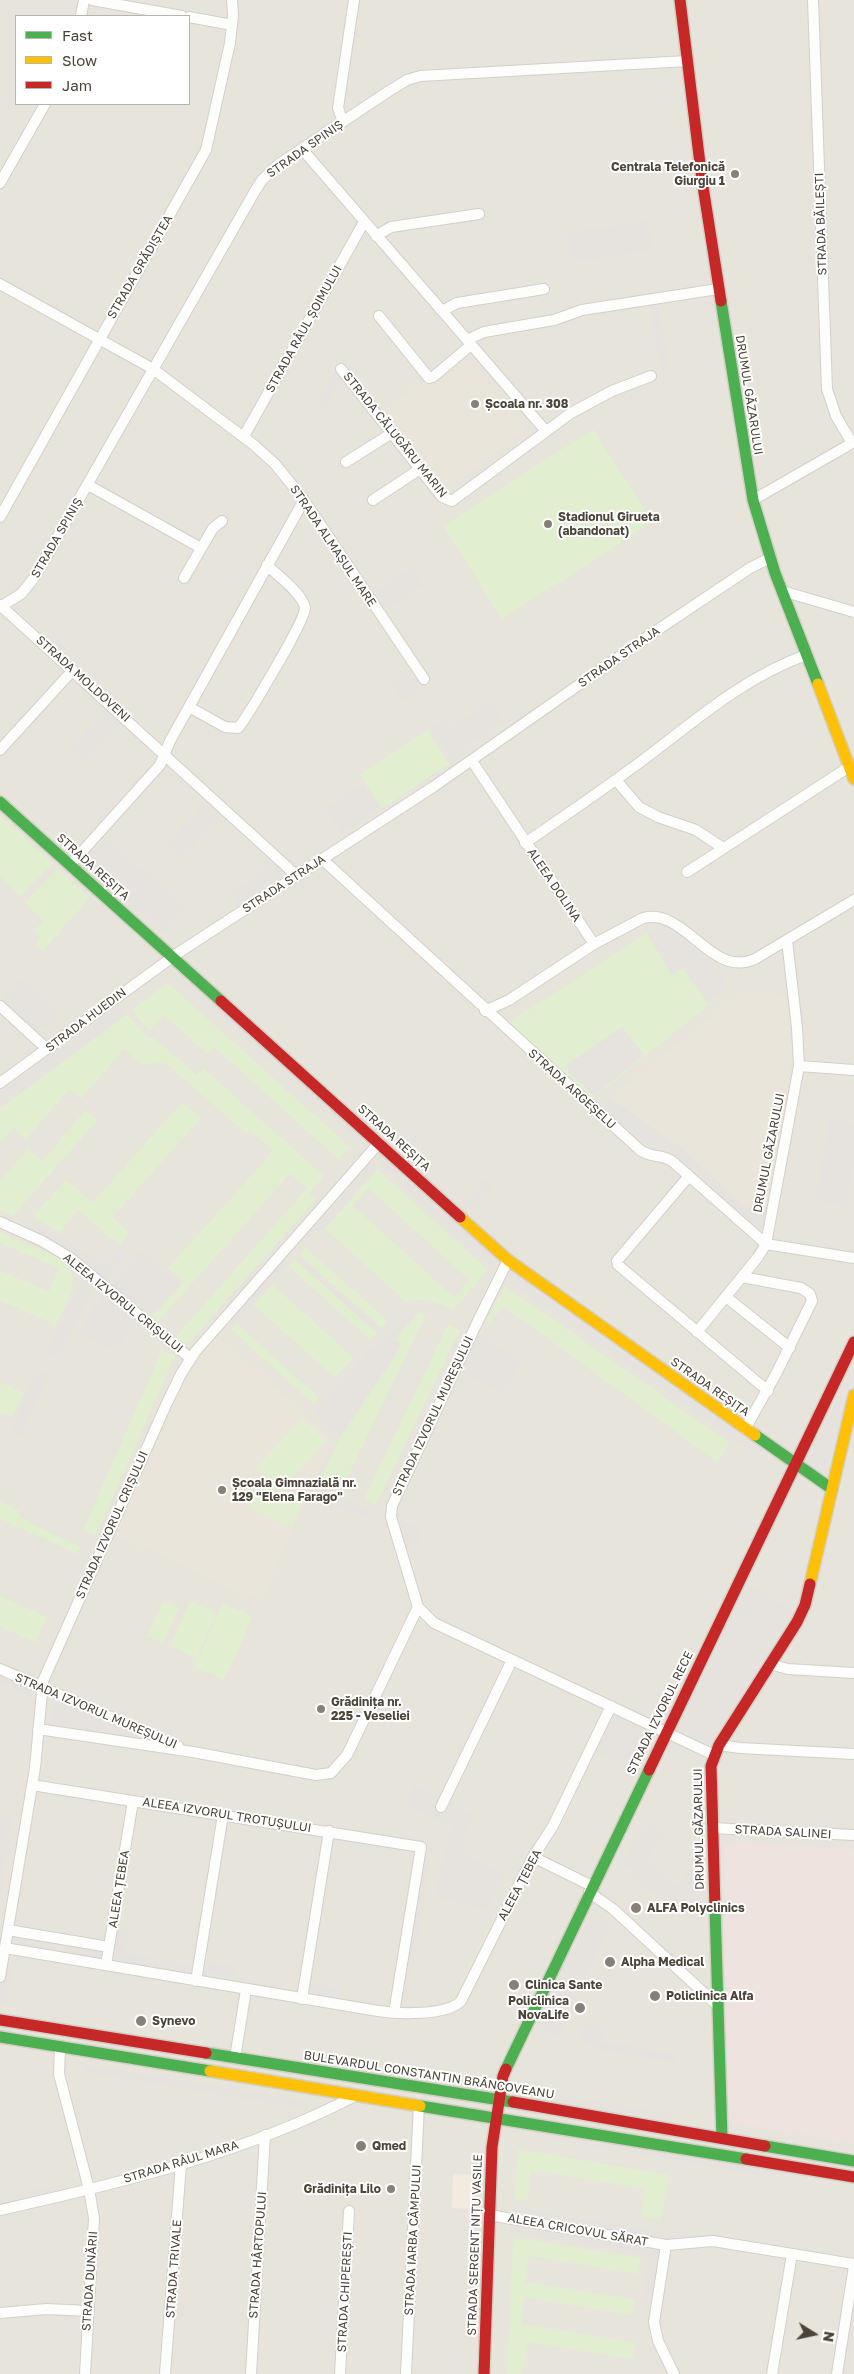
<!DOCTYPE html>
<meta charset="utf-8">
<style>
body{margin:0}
#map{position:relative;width:854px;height:2374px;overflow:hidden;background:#f4f2ee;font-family:"Golos Text",sans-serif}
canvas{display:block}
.legend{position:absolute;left:15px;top:15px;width:175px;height:90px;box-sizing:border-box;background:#fff;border:1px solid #b7b4b0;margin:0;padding:6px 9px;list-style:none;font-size:15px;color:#4b4439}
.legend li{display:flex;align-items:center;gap:10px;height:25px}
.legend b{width:25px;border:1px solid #b7b4b0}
.north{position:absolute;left:789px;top:2309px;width:50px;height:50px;-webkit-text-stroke:4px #fff;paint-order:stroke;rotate:100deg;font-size:14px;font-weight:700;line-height:20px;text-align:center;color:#4b4439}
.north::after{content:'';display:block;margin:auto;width:18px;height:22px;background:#4b4439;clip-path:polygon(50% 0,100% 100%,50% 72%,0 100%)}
</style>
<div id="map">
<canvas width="854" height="2374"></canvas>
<ul class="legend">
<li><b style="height:6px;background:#4caf50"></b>Fast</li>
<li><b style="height:6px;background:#ffc107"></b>Slow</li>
<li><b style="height:6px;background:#c62828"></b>Jam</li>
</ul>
<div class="north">N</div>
</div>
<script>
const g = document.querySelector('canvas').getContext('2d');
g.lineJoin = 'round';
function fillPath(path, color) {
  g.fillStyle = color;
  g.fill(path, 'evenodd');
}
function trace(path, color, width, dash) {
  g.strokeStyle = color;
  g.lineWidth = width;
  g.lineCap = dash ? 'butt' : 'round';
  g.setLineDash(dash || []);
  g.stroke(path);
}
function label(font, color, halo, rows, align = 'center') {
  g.font = font + ' "Golos Text",sans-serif';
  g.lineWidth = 4;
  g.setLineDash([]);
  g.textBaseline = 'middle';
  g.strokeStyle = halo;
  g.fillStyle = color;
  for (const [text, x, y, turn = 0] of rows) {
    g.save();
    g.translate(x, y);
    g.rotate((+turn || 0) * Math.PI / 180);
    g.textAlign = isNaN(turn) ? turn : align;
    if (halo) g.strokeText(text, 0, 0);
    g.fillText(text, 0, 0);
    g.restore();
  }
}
fillPath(new Path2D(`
 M0,0H854V2374H0ZM16,16H189V104H16Z`), '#e7e4dc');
fillPath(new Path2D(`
 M453,2174L471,2175V2209L452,2208Z`), '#f3ebdf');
fillPath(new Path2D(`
 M463,357L526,428L444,493L386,408L425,380L430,386Z
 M740,993L786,994L792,1061L766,1208L742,1204L675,1144L610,1098Z
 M217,1335L328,1435L331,1443L261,1602L114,1534L182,1381L190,1367Z`), '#eae5da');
fillPath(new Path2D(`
 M724,1842L854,1849V2144L729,2122Z`), '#eee3df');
fillPath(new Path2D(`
 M593,429L653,522L502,619L443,526Z
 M427,730L449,764L382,809L360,775Z
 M0,815L53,863L20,896L0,877Z
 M58,868L90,898L43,951L36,944L41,938L34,931L43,921L24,903Z
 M647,933L672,975L683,968L709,1005L591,1100L508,1023Z
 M168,983L350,1147L339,1160L214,1047L207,1054L164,1015L149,1031L131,1010Z
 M127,1014L148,1038H154L197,1075L203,1068L324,1176L310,1194L316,1200L189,1343H184L176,1336L307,1188L290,1174L156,1324L151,1318L184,1282L168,1268L273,1151L252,1132H244L167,1064L154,1062L143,1066L124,1049L81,1099L69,1089L26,1140L14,1128L0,1143V1108Z
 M182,1102L201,1118L113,1217L130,1233L119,1246L79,1210L60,1232L34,1218V1215L64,1182L67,1181L93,1202Z
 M85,1110L97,1121L13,1216L0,1211V1181L27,1149L42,1161Z
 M377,1169L488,1270L453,1310C437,1303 423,1296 406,1302L325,1229ZM368,1188L469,1280L454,1297L353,1206Z
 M0,1232L62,1259C84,1278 66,1304 56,1325L0,1300V1271L49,1291L59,1268L0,1243Z
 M305,1247L388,1321L381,1328L299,1254Z
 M295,1259L377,1333L370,1340L288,1266Z
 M272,1284L354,1358L335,1378L254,1305Z
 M505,1286L730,1443L717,1462L503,1306L490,1324L486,1321Z
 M420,1312L426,1315L341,1491L322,1482V1475L340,1437L401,1346L394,1339Z
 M237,1323L319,1398L313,1404L231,1329Z
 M448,1324L460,1330L376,1505L364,1499Z
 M162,1350L175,1356L96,1535L83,1530Z
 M0,1382L24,1393L13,1417L0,1412Z
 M302,1418L326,1441L281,1491L256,1468Z
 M260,1484L302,1504L291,1527L249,1507Z
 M0,1501L18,1510L21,1517L44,1530L81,1547L78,1554L0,1519Z
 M0,1596L47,1617L36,1642L0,1627Z
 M163,1601L179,1608L163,1643L147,1636Z
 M190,1601L217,1613L197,1658L170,1646Z
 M223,1603L253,1617L224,1680L194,1667Z
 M518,2149L669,2175L661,2220L641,2217L645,2189L532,2170L527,2201L514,2199Z
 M513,2237L641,2258L638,2274L529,2256L525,2282L635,2300L632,2315L524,2297L522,2324L636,2343L633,2359L528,2342L522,2374H507Z`), '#e1eecf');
fillPath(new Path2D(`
 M648,221L652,250L571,262L567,233Z
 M659,306L669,365L660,367L651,307Z
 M336,370L341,377L323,411L317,406Z
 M411,567L422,585L386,609L375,592Z
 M413,668L425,686L403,701L391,683Z
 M490,701L503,721L469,746L454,726Z
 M107,709L120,722L86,760L72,747Z
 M448,717L467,752L454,762L431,728Z
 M363,785L378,808L342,833L327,809Z
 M207,801L222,815L182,858L167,844Z
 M106,837L186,909L165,932L85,860Z
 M272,861L285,874L240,906L232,894Z
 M664,925H670L705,954L727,986L707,1002L683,968L672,975L647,933Z
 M188,971L368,1134L361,1142L180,979Z
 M23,978L58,1016L37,1033L2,1000Z
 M120,1005L127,1014L0,1108V1093Z
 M622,1027L644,1055L594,1096L564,1067Z
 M610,1098L675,1144L742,1204L766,1208L762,1231L670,1149L644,1141L600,1109Z
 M830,1119L854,1124V1165L846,1207L815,1201Z
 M387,1156L495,1255L487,1263L379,1164Z
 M369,1162L376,1168L322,1230L318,1227L305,1243L300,1239Z
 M485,1178L494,1185L473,1210L464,1202Z
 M35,1222L69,1241L103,1267L120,1248L128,1255L103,1283L28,1234Z
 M142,1251L179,1283L146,1320L139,1314L115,1351L80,1332L97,1303Z
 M297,1256L380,1330L377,1333L295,1259Z
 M282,1259L287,1264L237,1320L232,1315Z
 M522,1270L761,1440L753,1452L513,1284Z
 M82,1276L88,1281L91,1292L56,1358L46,1354L75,1295Z
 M410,1312L414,1316L395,1339L401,1346L340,1437L314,1413L374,1346L377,1348Z
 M479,1335L521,1363L503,1393L461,1373Z
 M37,1370L48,1375L20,1438L9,1433Z
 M844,1384L850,1386L828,1475L807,1461Z
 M322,1488L370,1511L366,1519L318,1496Z
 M397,1518L421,1529L418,1542L404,1547L396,1523Z
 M745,1582L792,1610L790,1617L711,1745L675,1727Z
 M0,1675L32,1689L29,1696L0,1684Z
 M54,1699L170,1746L50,1724Z
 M613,1714L648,1730L630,1767L596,1751Z
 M413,1784L473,1813L460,1851L503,1873L486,1911L434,1895L452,1827L404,1804Z
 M49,1787L314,1829L313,1837L48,1795Z
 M0,1814L13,1816L0,1896Z
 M650,1824L664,1835L645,1861L677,1886L697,1860L704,1865V1916L694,1924L668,1895L662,1899L639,1886L640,1883L632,1879L635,1872L620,1865Z
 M333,1832L396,1842L394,1852L332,1843Z
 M423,1856L431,1858L407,1997L399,1996Z
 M590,1918L600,1923L602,1919L612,1924L558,2037L536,2028Z
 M113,1927L128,1929L125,1953L192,1965L190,1980L11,1949L14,1931L109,1947Z
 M3,1957L14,1959L7,2003L0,2002V1977Z
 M203,1961L236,1966L234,1978L201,1972Z
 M308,1983L341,1988L339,1997L306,1991Z
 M587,2021L605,2030L600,2041L678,2054L676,2063L596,2050V2047L577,2041Z
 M85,2065L308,2101L307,2109L84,2072Z
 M535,2091L673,2114L671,2123L540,2100Z
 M535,2128L782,2172L781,2179L534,2135Z
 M61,2184L63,2193L18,2203L16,2195Z
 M513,2207L667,2233L689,2231L688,2240L667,2242L511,2216Z
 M511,2223L661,2248L652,2305L641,2303L649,2256L509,2233Z
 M854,2274V2341L849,2374H837Z`), '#e6e3df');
const street = new Path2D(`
 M92,0L182,16
 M813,0L827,389L836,416L852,443
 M81,16L84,0
 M189,17L232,25
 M343,122L338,108L354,0
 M302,149L545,430
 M0,183L45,104
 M376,236L391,227L479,214
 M0,284L153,369L254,445L275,464L304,500L424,679
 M442,311L457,303L544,289
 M379,316L429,378L433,377L471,345
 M467,340L484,332L554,320L582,310L718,289
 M341,369L442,497L452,501L571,413L612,391L651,376
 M244,436L364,222
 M346,462L392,433
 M88,485L201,548
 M373,500L420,469
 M753,500L854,442
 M0,517L206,150L230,43L233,15L232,0
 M184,578L213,528L222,521
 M782,591L854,612
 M0,605L297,876
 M0,607L21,594L34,578L255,191L262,180L279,164L389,91L407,80L420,76L687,61
 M189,707L225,727L238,728C248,716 306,619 305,608C303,594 277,575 267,565
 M0,750L73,670
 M472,761L594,944
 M616,780L639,807L658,817L696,830L723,848
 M525,843C566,815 607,787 647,757C697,719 745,677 806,655
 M322,859L640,1150C650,1158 662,1154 672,1161L766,1244L854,1258
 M70,865L160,765L170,741L304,500
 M687,872L849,767
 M0,1006L47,1049
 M485,1011L509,1000L594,944L643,918C686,907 710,979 755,959L854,900
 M799,1066L854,1070
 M0,1083L178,953L433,787L650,635L750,568L770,558
 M689,1176L617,1261L618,1265L768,1391
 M0,1222L42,1241L72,1259L190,1358
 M508,1260L475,1327L392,1506L391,1517L418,1607L434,1623L714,1755
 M742,1277L801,1288L810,1294L812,1301L776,1374L745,1429
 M726,1297L790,1348
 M697,1332L758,1257L766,1244L799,1066L797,1028L787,940
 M770,1664L788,1669L854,1673
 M0,1669L178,1746
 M38,1729L193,1752L316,1775L331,1773L347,1755L418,1607
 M719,1745L740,1748L854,1754
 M32,1785L421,1847L394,2013
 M441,1807L512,1660
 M712,1828L854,1835
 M533,1857L592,1886
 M589,1892L613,1909L718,2006
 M8,1930L109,1947
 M5,1948L378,2011C398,2014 447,2016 461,2001L533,1857L553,1826L611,1706
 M106,1965L133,1801
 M0,1977L35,1768L43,1681L166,1405L181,1374L195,1352L379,1143
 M196,1981L223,1815
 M302,1999L329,1831
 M60,2047L59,2074L89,2189L94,2218L85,2374
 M235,2058L246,1990
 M0,2210C121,2183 246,2153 357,2095
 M489,2215L666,2245L713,2241L854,2264
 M666,2245L654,2322L658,2341L674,2374
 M0,2313L46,2309L89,2311
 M165,2374L181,2164
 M251,2374L265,2135
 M340,2374L349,2211
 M406,2374L419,2105
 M772,2374L792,2254
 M837,2374L854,2266`);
const fast = new Path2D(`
 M721,301L753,500L775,573L818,684
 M0,802L221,1001
 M755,1435L832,1489
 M715,1908L722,2138
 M0,2037L210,2071
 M206,2053L513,2102
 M506,2069L649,1770
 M420,2106L746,2159
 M765,2146L854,2161`);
const slow = new Path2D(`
 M818,684L854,779
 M460,1217L508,1260L755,1435
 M810,1584L854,1395
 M210,2071L420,2106`);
const jam = new Path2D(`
 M680,0L702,180L721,301
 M221,1001L460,1217
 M649,1770L854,1342
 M715,1908L711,1766L719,1745L797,1622L805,1605L810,1584
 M0,2020L206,2053
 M513,2102L765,2146
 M746,2159L854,2177
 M484,2374L492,2147L503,2076L506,2069`);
trace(street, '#d2d0cb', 12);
trace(fast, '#d3cfc5', 14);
trace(slow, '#d3cfc5', 14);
trace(jam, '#d3cfc5', 14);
trace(street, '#fdfdfc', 10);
trace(fast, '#4caf50', 11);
trace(slow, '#ffc107', 11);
trace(jam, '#c62828', 11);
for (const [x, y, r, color] of [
 [735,174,5,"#868178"],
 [475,404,5,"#868178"],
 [548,524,5,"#868178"],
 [222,1490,5,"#868178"],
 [321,1709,5,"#868178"],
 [636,1908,6,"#868178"],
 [610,1962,6,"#868178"],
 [514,1985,6,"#868178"],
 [655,1996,6,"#868178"],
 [580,2008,6,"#868178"],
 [141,2021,6,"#868178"],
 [361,2146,6,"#868178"],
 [391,2189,5,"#868178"]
]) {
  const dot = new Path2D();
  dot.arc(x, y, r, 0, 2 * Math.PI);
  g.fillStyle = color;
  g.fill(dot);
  trace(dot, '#fff', 2);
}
label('12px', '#4b4439', '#fff', [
 ["STRADA SPINIȘ",305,149,-35],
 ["STRADA BĂILEȘTI",821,224,-92],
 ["STRADA GRĂDIȘTEA",140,267,-60],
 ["STRADA RÂUL ȘOIMULUI",304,329,-61],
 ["DRUMUL GĂZARULUI",749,395,81],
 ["STRADA CĂLUGĂRU MARIN",395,435,51],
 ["STRADA SPINIȘ",57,538,-60],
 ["STRADA ALMAȘUL MARE",333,546,56],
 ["STRADA STRAJA",619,657,-35],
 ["STRADA MOLDOVENI",83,679,42],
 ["STRADA REȘIȚA",93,867,42],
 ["STRADA STRAJA",284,884,-33],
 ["ALEEA DOLINA",554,885,56],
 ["STRADA HUEDIN",86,1020,-37],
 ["STRADA ARGEȘELU",572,1089,42],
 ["STRADA REȘIȚA",394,1138,42],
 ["DRUMUL GĂZARULUI",769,1153,-79],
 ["ALEEA IZVORUL CRIȘULUI",123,1303,39],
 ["STRADA REȘIȚA",710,1387,35],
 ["STRADA IZVORUL MUREȘULUI",433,1416,-65],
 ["STRADA IZVORUL CRIȘULUI",112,1525,-66],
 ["STRADA IZVORUL MUREȘULUI",96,1711,23],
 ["STRADA IZVORUL RECE",660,1713,-64],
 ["ALEEA IZVORUL TROTUȘULUI",227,1815,9],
 ["DRUMUL GĂZARULUI",699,1829,-91],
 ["STRADA SALINEI",783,1832,3],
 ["ALEEA ȚEBEA",520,1885,-62],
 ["ALEEA ȚEBEA",119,1889,-81],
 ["BULEVARDUL CONSTANTIN BRÂNCOVEANU",429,2075,9],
 ["STRADA RÂUL MARA",181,2162,-17],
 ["ALEEA CRICOVUL SĂRAT",578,2230,10],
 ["STRADA IARBA CÂMPULUI",413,2240,-87],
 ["STRADA SERGENT NIȚU VASILE",475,2245,-88],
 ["STRADA HÂRTOPULUI",258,2255,-86],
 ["STRADA TRIVALE",174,2269,-86],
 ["STRADA DUNĂRII",90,2281,-86],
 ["STRADA CHIPEREȘTI",345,2292,-87]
]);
label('bold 12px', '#4b4439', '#fff', [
 ["Centrala Telefonică",725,167,"right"],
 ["Giurgiu 1",725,181,"right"],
 ["Școala nr. 308",485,404],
 ["Stadionul Girueta",558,517],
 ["(abandonat)",558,531],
 ["Școala Gimnazială nr.",232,1483],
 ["129 \"Elena Farago\"",232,1497],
 ["Grădinița nr.",331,1702],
 ["225 - Veseliei",331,1716],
 ["ALFA Polyclinics",647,1908],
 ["Alpha Medical",621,1962],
 ["Clinica Sante",525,1985],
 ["Policlinica Alfa",666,1996],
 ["Policlinica",569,2001,"right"],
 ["NovaLife",569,2015,"right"],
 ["Synevo",152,2021],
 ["Qmed",372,2146],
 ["Grădinița Lilo",381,2189,"right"]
], 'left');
</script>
